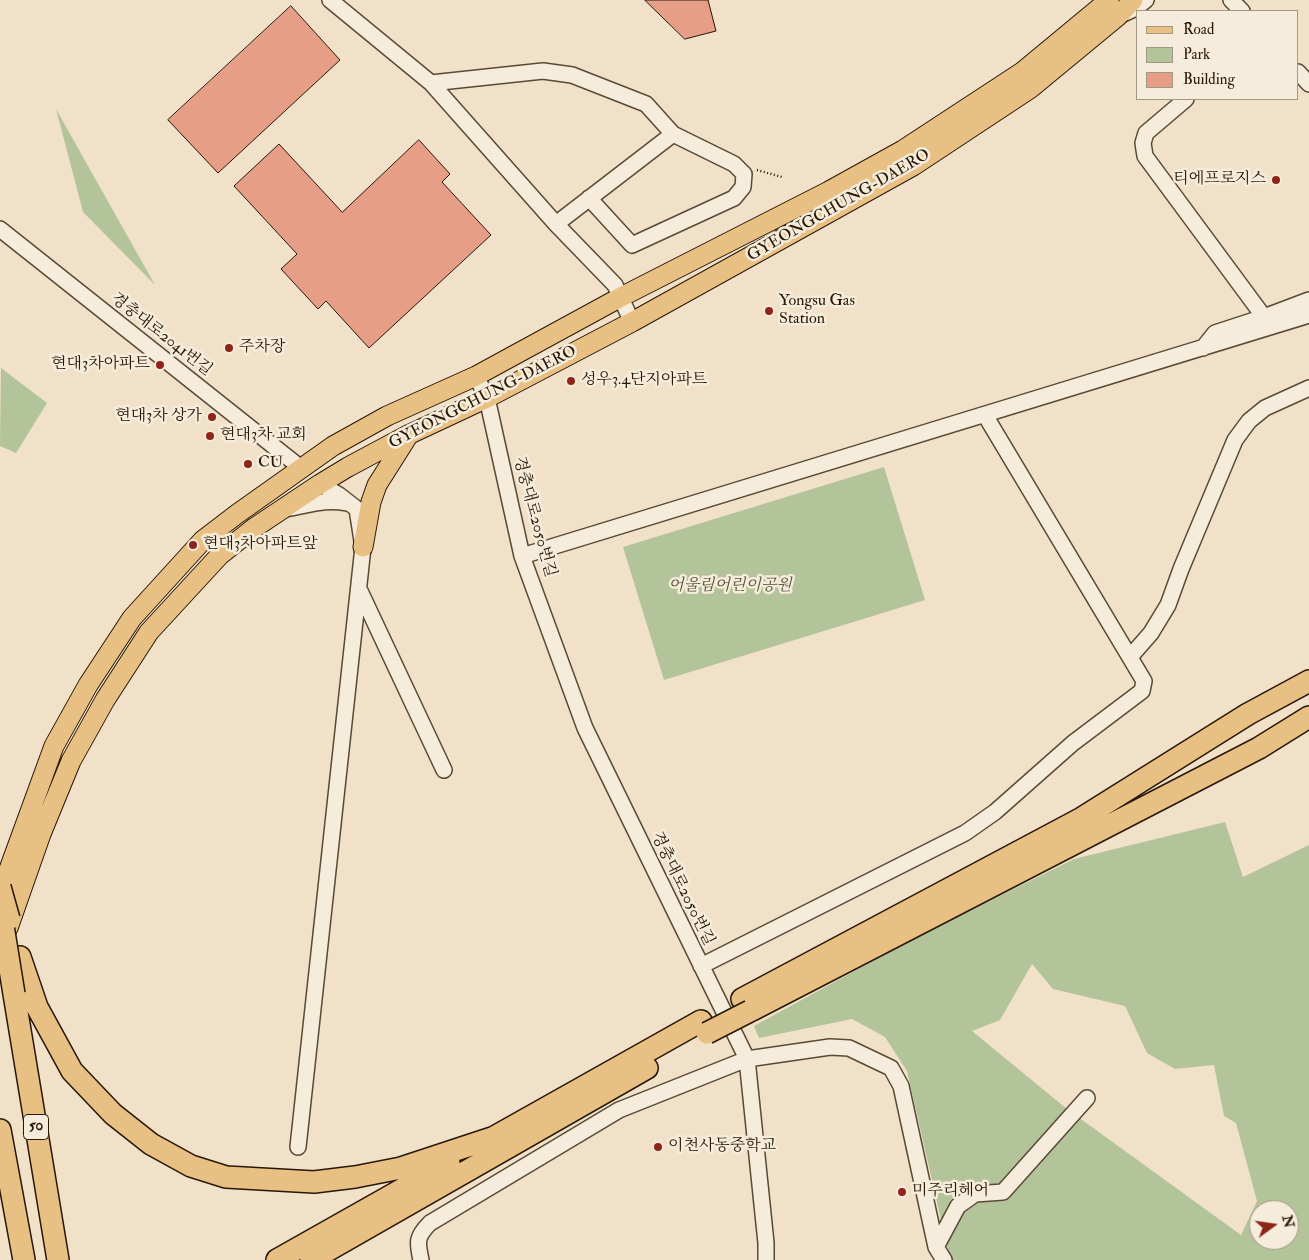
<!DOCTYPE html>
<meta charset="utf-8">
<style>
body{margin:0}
#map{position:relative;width:1309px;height:1260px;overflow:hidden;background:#f0e1c8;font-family:"IM FELL Double Pica",serif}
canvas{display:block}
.legend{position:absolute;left:1136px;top:10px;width:162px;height:90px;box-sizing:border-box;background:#f5ecdb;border:1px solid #a39785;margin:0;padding:6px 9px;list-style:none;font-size:15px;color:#271705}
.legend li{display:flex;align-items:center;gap:10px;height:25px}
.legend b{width:25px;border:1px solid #a39785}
.north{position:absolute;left:1249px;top:1200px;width:50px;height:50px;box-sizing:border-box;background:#f5ecdb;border:1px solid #a39785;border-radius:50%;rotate:76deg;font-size:14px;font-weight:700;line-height:20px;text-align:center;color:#271705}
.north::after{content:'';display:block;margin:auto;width:18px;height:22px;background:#8f2418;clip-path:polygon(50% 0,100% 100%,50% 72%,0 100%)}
</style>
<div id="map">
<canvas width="1309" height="1260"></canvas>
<ul class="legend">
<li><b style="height:6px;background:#e8c084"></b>Road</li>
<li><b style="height:14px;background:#b4c49a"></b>Park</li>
<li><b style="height:14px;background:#e79e87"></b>Building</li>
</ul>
<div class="north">N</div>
</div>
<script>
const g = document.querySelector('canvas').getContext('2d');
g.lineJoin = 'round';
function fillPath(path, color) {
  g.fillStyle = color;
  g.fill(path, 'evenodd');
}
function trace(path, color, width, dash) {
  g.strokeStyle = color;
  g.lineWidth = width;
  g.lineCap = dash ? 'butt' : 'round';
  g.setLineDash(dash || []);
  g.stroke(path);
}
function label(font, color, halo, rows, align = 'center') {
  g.font = font + ' "IM FELL Double Pica","Noto Serif KR",serif';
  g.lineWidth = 5;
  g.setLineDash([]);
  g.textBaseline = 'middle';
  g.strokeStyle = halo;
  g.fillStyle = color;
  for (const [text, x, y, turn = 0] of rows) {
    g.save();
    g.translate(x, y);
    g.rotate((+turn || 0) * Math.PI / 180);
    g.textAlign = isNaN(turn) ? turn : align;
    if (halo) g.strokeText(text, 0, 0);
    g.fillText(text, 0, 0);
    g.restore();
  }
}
fillPath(new Path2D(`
 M56,109L155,285L83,212Z
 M1,368L47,403L16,453L0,446Z
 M884,467L925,600L664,680L623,547Z
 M1225,822L1243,877L1309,845V1260H953L948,1250L907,1071L885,1037L852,1019L759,1038L754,1026L911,940L1074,859ZM1032,964L1053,989L1125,1006L1147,1053L1175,1069L1214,1065L1224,1116L1236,1123L1257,1201L1241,1235L1067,1109L972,1031L1000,1020ZM1259,1210H1289V1240H1259Z`), '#b4c49a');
const building = new Path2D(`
 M645,0H708L716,31L685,39Z
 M291,6L340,60L218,173L168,120Z
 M419,140L450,174L442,182L491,235L369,348L326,301L318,309L281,269L297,254L234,186L279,144L342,212Z`);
fillPath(building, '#e79e87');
trace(building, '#271705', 1);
const minor = new Path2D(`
 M330,0L431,83L556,224L615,285L632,322
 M1231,0L1242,11
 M1123,14L1136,8L1146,0
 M1298,72L1309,84
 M431,83L543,71L572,75L646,104L673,134L734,164L744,174L743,187L734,198L632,245L589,198
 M1186,99L1146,133L1143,143L1145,156L1264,317
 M556,224L673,134
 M0,229L301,468
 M1203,348L1215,333L1264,317L1309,300
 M476,376L487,398L522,556L585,728L747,1059L766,1243V1260
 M284,509C308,506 323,498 347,503
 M522,556L1309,315
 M360,591L444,770
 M1130,657L1151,633L1168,605L1181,569L1235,440L1249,421L1265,408L1309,388
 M701,966L965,833L995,812L1073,743L1142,691L1144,681L985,415
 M298,1147L363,547L357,509L339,495L320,484
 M936,1247L958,1206L975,1194L1003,1192L1087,1098
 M421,1260C417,1242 416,1237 430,1223L619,1110L747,1059L830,1047L849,1048L891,1068L901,1086L936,1247L944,1260`);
const major = new Path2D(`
 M363,547L371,502L377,485L408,436
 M0,894L54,746L88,685L132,618L203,540L237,514L333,446L387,416L476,376L621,297L829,191L903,150L1022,72L1109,0
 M8,928L41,834L71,761L105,700L149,632L220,555L254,528L320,484L348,467L408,435L487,398L632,322L913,166L1031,88L1117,17L1133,0`);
const highway = new Path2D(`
 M20,957L37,1007L72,1071L113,1114L151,1144L191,1166L226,1177L314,1182L355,1177L401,1168L495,1137
 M14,994L58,1260
 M742,999L1082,818L1248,714L1309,681
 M752,1010L1259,748L1309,717
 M0,1130L24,1260
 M482,1144L701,1021
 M277,1260L449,1163
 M311,1260L647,1068`);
trace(minor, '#594a36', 18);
trace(major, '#271705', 21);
trace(highway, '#271705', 24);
trace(new Path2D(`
 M757,170L782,177`), '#271705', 2.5, [1, 2.5]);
trace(minor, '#f5ecdb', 15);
trace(major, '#e8c084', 19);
trace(highway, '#e8c084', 21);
const highwayBridge = new Path2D(`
 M0,887L9,919
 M0,907L14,994
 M707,1033L750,1011`);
trace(highwayBridge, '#271705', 24, []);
trace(highwayBridge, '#e8c084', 21);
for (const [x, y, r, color] of [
 [1276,180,5,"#8f2418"],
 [769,311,5,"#8f2418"],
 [229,348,5,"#8f2418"],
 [160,365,5,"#8f2418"],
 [571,381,5,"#8f2418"],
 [212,417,5,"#8f2418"],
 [210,436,5,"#8f2418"],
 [248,464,5,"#8f2418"],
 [193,545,5,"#8f2418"],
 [658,1147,5,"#8f2418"],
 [902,1192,5,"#8f2418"]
]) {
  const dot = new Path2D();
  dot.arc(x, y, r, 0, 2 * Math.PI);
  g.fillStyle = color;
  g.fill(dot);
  trace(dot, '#f5ecdb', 2);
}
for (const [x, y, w] of [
 [36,1127,25]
]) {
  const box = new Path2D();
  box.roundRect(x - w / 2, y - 12.5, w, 25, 4);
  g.fillStyle = '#f5ecdb';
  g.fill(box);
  trace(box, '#271705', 1);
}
label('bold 15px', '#271705', null, [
 ["50",36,1127]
]);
label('16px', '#271705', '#f5ecdb', [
 ["티에프로지스",1266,180,"right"],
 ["Yongsu Gas",779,302],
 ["Station",779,320],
 ["주차장",239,348],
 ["현대3차아파트",150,365,"right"],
 ["성우3.4단지아파트",581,381],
 ["현대3차 상가",202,417,"right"],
 ["현대3차 교회",220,436],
 ["CU",258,464],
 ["현대3차아파트앞",203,545],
 ["이천사동중학교",668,1147],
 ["미주리헤어",912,1192]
], 'left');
label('16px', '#271705', '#f5ecdb', [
 ["GYEONGCHUNG-DAERO",839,206,-30],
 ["경충대로2041번길",161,335,38],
 ["GYEONGCHUNG-DAERO",483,398,-27],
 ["경충대로2050번길",534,517,75],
 ["경충대로2050번길",682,889,64]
]);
label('italic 16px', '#585439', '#f5ecdb', [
 ["어울림어린이공원",730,587]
]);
</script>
